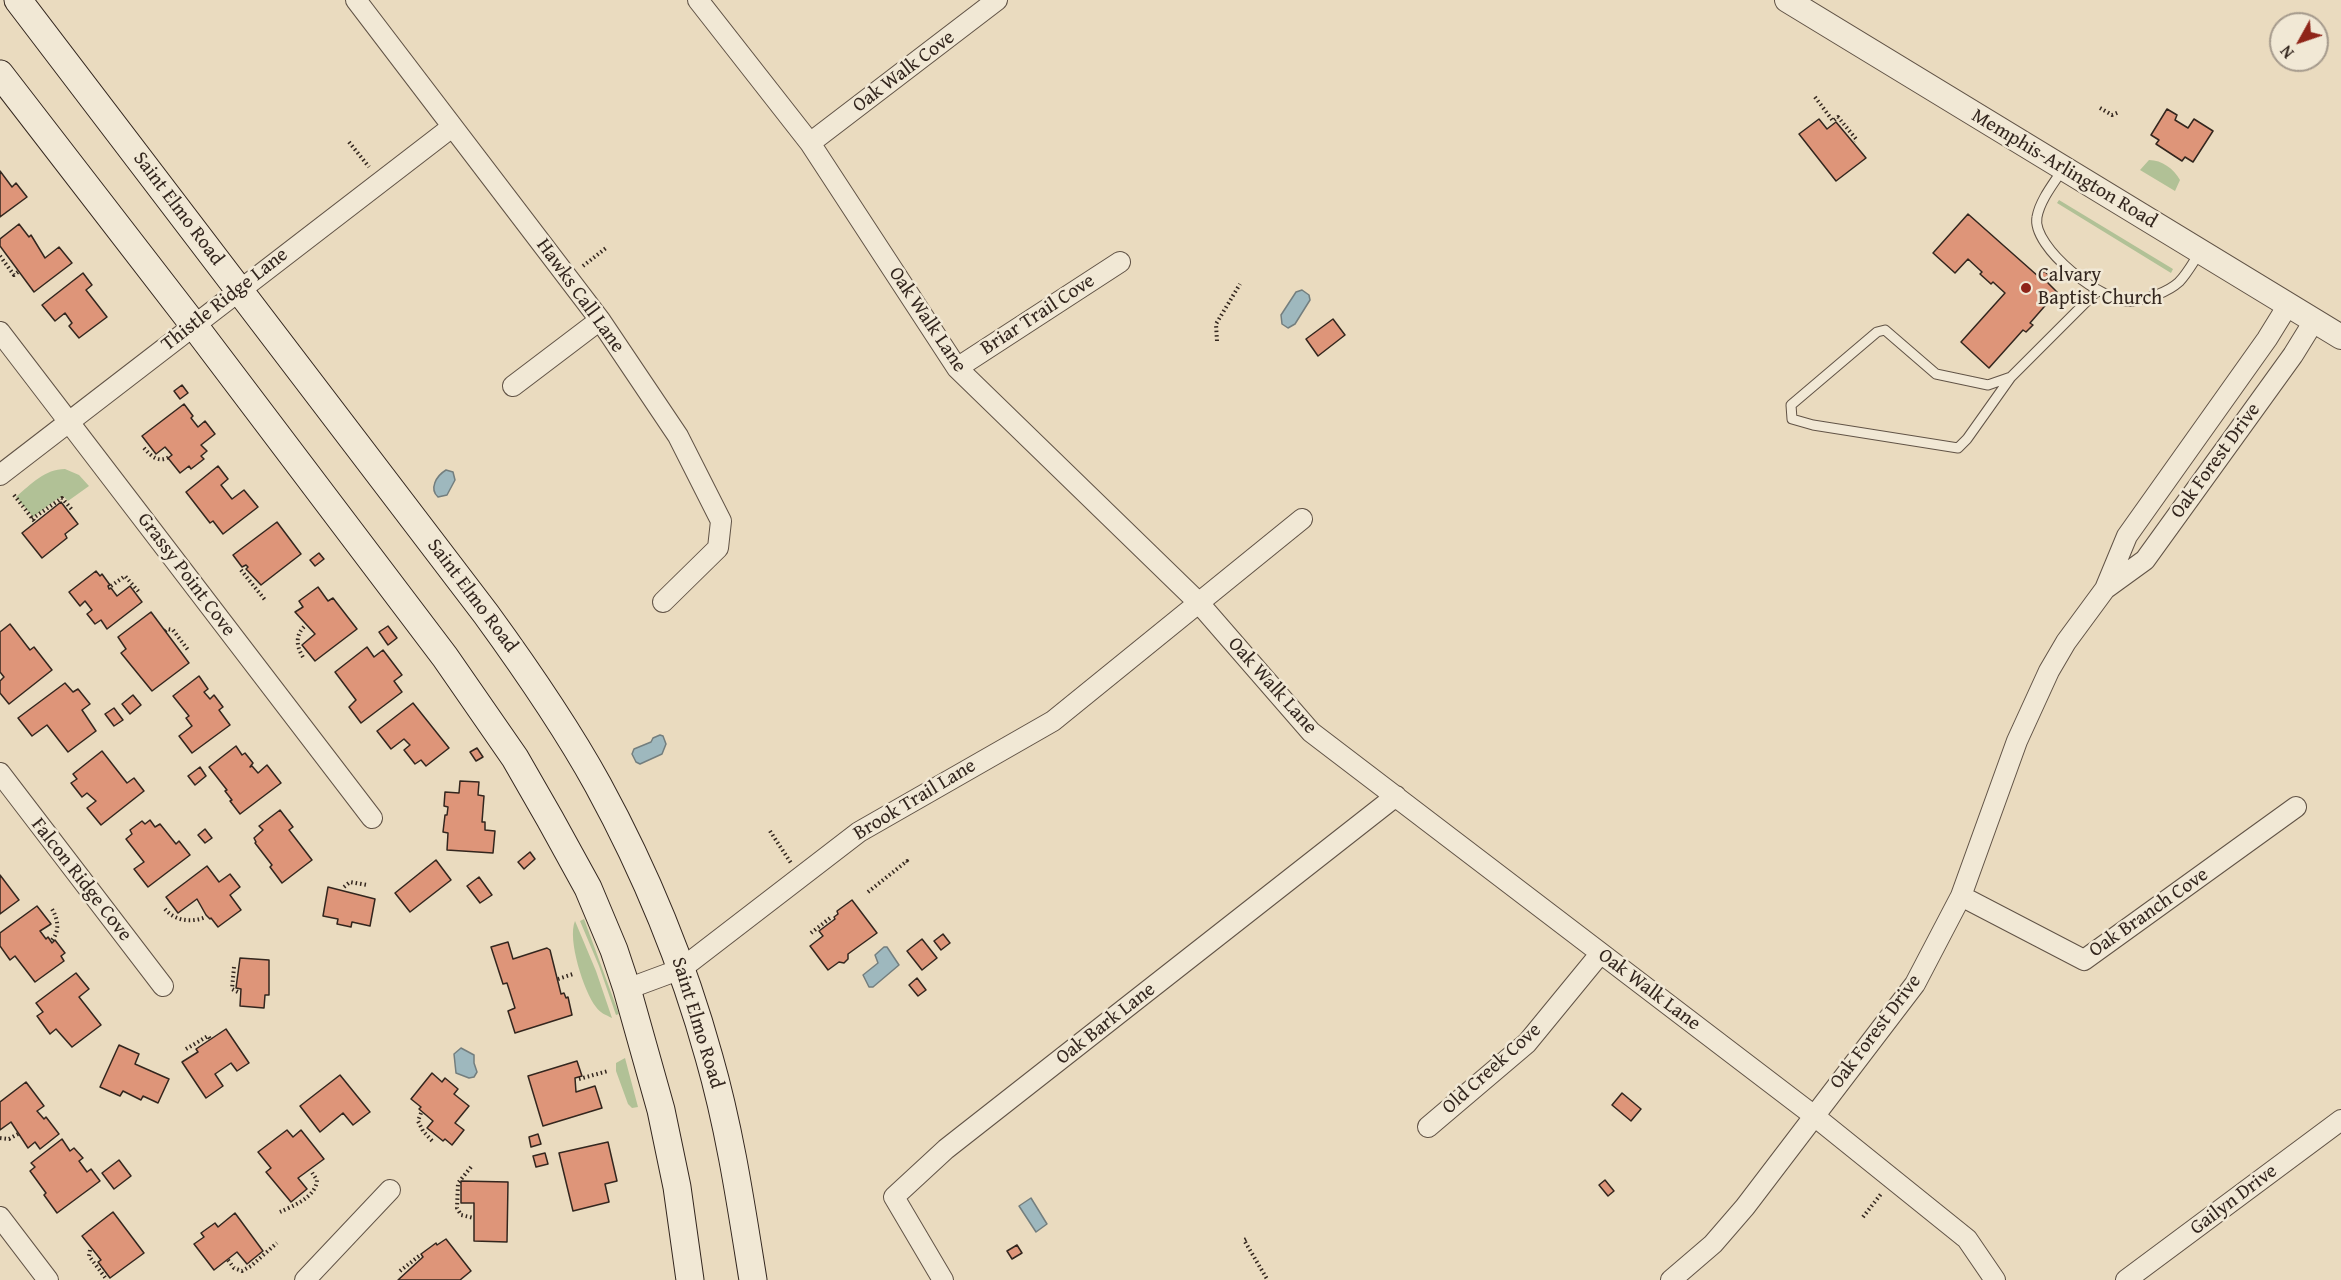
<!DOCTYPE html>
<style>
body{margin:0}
#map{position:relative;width:2341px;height:1280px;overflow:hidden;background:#eadbbf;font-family:"Gentium Book Plus",serif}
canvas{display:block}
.north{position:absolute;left:2269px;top:12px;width:60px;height:60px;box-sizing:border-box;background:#f1e8d5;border:2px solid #a59a8c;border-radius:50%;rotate:230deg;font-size:16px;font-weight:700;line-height:24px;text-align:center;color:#33261e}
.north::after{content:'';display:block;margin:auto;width:21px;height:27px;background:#8f2418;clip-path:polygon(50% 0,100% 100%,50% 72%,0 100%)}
</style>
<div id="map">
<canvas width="2341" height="1280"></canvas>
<div class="north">N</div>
</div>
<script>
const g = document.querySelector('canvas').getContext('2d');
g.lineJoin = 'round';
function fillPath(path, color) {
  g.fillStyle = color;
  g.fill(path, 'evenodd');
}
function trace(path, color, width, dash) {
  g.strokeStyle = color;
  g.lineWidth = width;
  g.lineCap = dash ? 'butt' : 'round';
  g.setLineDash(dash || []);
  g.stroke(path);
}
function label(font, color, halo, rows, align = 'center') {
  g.font = font + ' "Gentium Book Plus",serif';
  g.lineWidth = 5;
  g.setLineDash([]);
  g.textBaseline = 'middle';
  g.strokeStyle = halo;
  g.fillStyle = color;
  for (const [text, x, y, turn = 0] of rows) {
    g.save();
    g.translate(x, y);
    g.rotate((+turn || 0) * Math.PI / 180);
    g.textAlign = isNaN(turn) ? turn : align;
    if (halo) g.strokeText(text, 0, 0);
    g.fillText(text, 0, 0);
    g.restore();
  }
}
fillPath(new Path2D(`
 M2149,160C2162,160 2174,169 2180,180L2175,191L2140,170Z
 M2059,200L2173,269L2171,273L2057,203Z
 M65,469L79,475L89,486L68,501L64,497L57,499L33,517L16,497C31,484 45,469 65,469Z
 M584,919L619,1014L616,1015L599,966L580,921Z
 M575,921L596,971L612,1018C606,1015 600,1013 596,1007C584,992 567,939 575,921Z
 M625,1058L638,1107L632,1108L628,1104L616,1071V1063Z`), '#b1c196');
const water = new Path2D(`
 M1302,290L1309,295L1310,300L1295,324L1288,328L1282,324L1281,315L1296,292Z
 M446,470L453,472L455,480L447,495L438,497C429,489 436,476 446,470Z
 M660,735L663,736L666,744L662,754L640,764L636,762L632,754L634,749L651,742L653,738Z
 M884,947H887L899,965L873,987H869L863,975L878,963L875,955Z
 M461,1048L474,1055V1063L477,1072L474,1077L469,1078L456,1073L454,1054Z
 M1031,1198L1047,1224L1036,1232L1019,1206Z`);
fillPath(water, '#9eb8be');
trace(water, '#737e7e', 1.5);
const building = new Path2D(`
 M2167,109L2177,115L2175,120L2188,128L2194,119L2213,131L2193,162L2185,157L2182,161L2156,144L2159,140L2151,135Z
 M1819,119L1827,129L1836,122L1866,158L1836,181L1799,134Z
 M0,171L12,187L16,183L27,197L0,217Z
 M1968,214L2039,277L2044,271L2052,278L2048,283L2057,292L2030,323L2033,325L2026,332L2023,330L1989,368L1961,342L2005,293L1993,282L1991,284L1980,274L1982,272L1968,259L1955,273L1933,253Z
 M19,224L29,237L31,235L45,258L59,247L72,263L34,292L0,246V239Z
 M83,273L92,285L86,290L107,317L79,338L69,326L72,323L65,313L55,321L42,305Z
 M1333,319L1345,335L1318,356L1306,339Z
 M182,385L188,393L180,399L174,391Z
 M184,404L193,416L191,418L198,427L205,421L215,434L201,445L207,451L201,456L204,459L191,469L189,466L180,473L168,458L172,455L165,447L156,454L142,436Z
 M218,466L228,479L221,485L232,499L244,490L258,507L223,534L213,521L210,523L186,492Z
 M61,502L78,524L65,534L67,538L42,558L22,533Z
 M277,522L301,554L261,585L246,569L248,567L246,565L242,567L233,555Z
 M319,553L324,559L315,566L310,560Z
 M96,571L100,576L102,574L110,585L108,586L109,589L111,588L117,596L130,586L142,602L107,629L101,620L95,624L87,614L92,610L85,601L80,606L69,592Z
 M318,587L328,601L333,598L357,629L315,661L302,645L315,634L295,612L303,607L299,601Z
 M151,612L189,663L152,691L121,653L126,649L118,637Z
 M10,624L30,650L34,647L52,670L9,704L0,693V681L4,677L0,672V632Z
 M388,626L397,638L388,645L379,632Z
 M367,647L374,657L383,650L402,675L394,681L402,692L361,723L349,707L356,700L335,672Z
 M199,676L208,689L204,692L210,699L214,695L223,707L219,710L230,725L192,753L179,736L192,726L186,718L189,716L173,696Z
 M65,683L73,692L78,689L90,704L82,710L96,731L68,752L47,725L32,736L18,718Z
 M133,695L141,705L130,714L122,704Z
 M413,703L449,748L426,766L421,760L415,764L404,750L410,745L404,739L391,749L377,731Z
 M114,708L123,720L114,726L105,714Z
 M236,746L242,755L245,753L253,763L250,767L252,766L258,773L267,765L281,783L240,814L230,801L232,800L225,791L227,790L209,767Z
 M477,748L483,757L476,761L470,752Z
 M102,751L127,783L134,778L144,791L101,825L87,808L96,801L87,793L82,797L71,783L77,779L73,774Z
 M200,767L206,776L195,785L188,776Z
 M460,781L479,782L478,795L484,796L482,822H485V830L495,831L493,853L447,850L448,833L443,832L445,815H447L448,807L444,806L445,792L459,793Z
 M280,810L293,827L289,830L312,860L282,883L270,867L272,865L255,843L256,842L254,838L263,830L259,826Z
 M150,820L155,827L160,824L176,844L179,841L190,855L148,887L134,869L144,862L126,839L132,834L130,830L142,821L145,824Z
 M205,829L212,838L205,843L198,835Z
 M530,852L535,859L524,869L518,862Z
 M436,860L451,880L410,912L395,893Z
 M207,866L219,882L230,874L240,887L230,895L241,910L218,927L211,918L210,919L206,915L197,899L178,913L166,897Z
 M0,875L19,900L0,914Z
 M479,877L492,895L480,903L467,886Z
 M328,887L375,899L370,926L352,922L351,927L337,924L338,919L323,916Z
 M852,900L877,933L848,954V959L844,963L839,962L828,970L810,946L823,936L819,931L835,919L834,917L838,914L837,911Z
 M37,906L51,924L40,931L46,939L48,937L52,943L55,940L65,953L61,956L64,961L35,982L15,956L10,960L0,946V933Z
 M943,934L950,943L941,950L934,941Z
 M922,939L937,958L922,970L907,951Z
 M508,942L513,959L547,948L550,950L561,994L564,993L566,998L568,997L572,1015L515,1033L508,1011L515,1008L507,983L503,984L491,947Z
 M240,958L269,960V995H265L264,1008L240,1006L241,989L236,988Z
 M76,973L89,989L79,997L101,1025L72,1047L56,1029L50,1034L37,1016L43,1012L36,1003Z
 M917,978L926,990L918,996L909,985Z
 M226,1029L249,1063L237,1071L231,1063L215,1074L223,1086L206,1098L182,1062L198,1052L196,1049Z
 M119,1045L139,1054L135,1064L169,1079L158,1103L143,1096L141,1100L123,1091L120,1096L100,1087Z
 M577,1061L582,1076L575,1078L576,1092L595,1086L602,1108L543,1126L528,1076Z
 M432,1073L442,1082L445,1078L458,1089L454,1094L469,1106L455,1123L464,1130L452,1145L445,1139L443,1141L427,1128L433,1121L419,1109L421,1107L411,1099Z
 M340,1075L370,1112L353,1125L343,1113L320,1132L300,1106Z
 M26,1082L44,1106L37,1111L44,1119L46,1117L59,1134L40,1149L35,1142L28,1148L11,1122L0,1130V1102Z
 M1622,1093L1641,1109L1631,1121L1612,1105Z
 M287,1130L293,1137L301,1130L324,1159L298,1178L307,1189L291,1202L266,1172L271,1168L258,1152Z
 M538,1134L541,1144L531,1147L529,1137Z
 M62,1139L70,1151L74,1148L83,1158L79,1161L87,1172L91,1169L100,1181L57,1213L44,1195L46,1193L30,1171L35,1167L31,1163Z
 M608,1142L617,1181L605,1184L609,1202L573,1211L559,1153Z
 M545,1153L548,1164L536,1167L533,1156Z
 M119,1160L131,1176L114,1189L102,1173Z
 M1605,1180L1614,1191L1608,1196L1599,1185Z
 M461,1181L508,1182L507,1242L474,1241V1203H461Z
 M113,1212L144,1253L110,1278L98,1262L101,1260L82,1236Z
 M235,1213L263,1251L247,1264L237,1252L214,1270L194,1244L204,1237L201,1233L215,1223L218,1227Z
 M446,1239L471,1271L460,1280H398L423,1257L421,1254L436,1243L437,1245Z
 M1017,1245L1022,1253L1012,1259L1007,1251Z`);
fillPath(building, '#de9579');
trace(building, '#33261e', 1.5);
const service = new Path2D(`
 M2063,169C2054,183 2040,200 2037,217C2031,247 2104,305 2133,301C2148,299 2168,292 2179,282C2187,274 2194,261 2200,252
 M2011,377L1988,385L1936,374L1885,330L1877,332L1791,405L1792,419L1813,425L1958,448L1967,439L2011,377L2097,291`);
const minor = new Path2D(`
 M356,0L600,320L678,436L721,521L718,548L663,602
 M698,0L810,143L957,368L1198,602L1311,732L1813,1115L1967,1239L1995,1280
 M810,143L997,0
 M0,332L372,818
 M957,368L1120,262
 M513,386L600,320
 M0,475L452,127
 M2105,589L2145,560L2293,355L2314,321
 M0,773L163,986
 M1961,896L2084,960L2296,807
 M627,989L681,969L859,832L1053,721L1302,519
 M1428,1127L1527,1043L1600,954
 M0,1217L48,1280
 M305,1280L390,1190
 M943,1280L894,1197L946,1149L1396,796
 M1671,1280L1713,1244L1745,1207L1915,984L1961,896L2017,741L2049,671L2066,642L2105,589L2127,536L2267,339L2288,305
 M2126,1280L2341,1120`);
const tertiary = new Path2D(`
 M1787,0L2341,337`);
const secondary = new Path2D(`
 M18,0L486,614C526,669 565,725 598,785C645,871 683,963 709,1057C730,1130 741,1205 753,1280
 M0,74L193,324L445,657L515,758L550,819L588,888L614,950L627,989L661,1110L677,1187L690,1280`);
trace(service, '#615346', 11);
trace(minor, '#615346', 22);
trace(tertiary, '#615346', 26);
trace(secondary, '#33261e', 29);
trace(new Path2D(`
 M1815,97L1833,121L1838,117L1856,139L1854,141
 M2100,108L2112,115L2119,112
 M349,142L369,167
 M0,256L14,275L18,272
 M583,266L606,248
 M1217,341L1216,324L1240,284
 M144,448C151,456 158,463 169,457
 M14,495L35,522
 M32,519L62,498L73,511
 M241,570L265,600
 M111,586L125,576L139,592
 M165,631L167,629L173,630L188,650
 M303,657C296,646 295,634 306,625
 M770,831L791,863
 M344,887L350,882L367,885
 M868,892L907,861L908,863
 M165,909C175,921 191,923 206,917
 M811,933L830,918L831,920
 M52,940C60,931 58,919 52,909
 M234,967L232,989L238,992
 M558,979L573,974
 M186,1049L208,1036L211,1040
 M579,1079L608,1071
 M421,1113L418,1121L423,1131L434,1143
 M0,1138L9,1139L18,1134
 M471,1167L458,1183L457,1208L461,1215L474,1218
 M280,1212C293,1206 316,1197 317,1180L311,1171
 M1863,1217L1881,1194
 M1246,1239L1244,1240L1267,1279
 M90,1250L89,1256L107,1280
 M228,1260L234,1268L242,1271L251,1266L277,1243
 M400,1271L419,1256L420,1258`), '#33261e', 4, [1.5, 3]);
trace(service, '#f1e8d5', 9);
trace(minor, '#f1e8d5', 20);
trace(tertiary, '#f1e8d5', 24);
trace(secondary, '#f1e8d5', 27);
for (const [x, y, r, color] of [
 [2026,288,6,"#8f2418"]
]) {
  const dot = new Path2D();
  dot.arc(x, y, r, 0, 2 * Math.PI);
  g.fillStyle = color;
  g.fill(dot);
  trace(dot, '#f1e8d5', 2);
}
label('20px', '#33261e', '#f1e8d5', [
 ["Oak Walk Cove",904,72,-37],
 ["Memphis-Arlington Road",2064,169,31],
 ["Saint Elmo Road",178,209,53],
 ["Hawks Call Lane",580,296,54],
 ["Thistle Ridge Lane",225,300,-38],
 ["Briar Trail Cove",1038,315,-33],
 ["Oak Walk Lane",927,320,56],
 ["Oak Forest Drive",2216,461,-54],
 ["Grassy Point Cove",186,575,53],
 ["Saint Elmo Road",472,596,53],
 ["Oak Walk Lane",1272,686,48],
 ["Brook Trail Lane",915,800,-31],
 ["Falcon Ridge Cove",81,880,52],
 ["Oak Branch Cove",2149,913,-35],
 ["Oak Walk Lane",1649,990,37],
 ["Saint Elmo Road",697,1023,73],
 ["Oak Bark Lane",1106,1024,-38],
 ["Oak Forest Drive",1876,1032,-53],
 ["Old Creek Cove",1492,1069,-42],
 ["Gailyn Drive",2234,1200,-37]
]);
label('20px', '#33261e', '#f1e8d5', [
 ["Calvary",2038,276],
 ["Baptist Church",2038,299]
], 'left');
</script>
